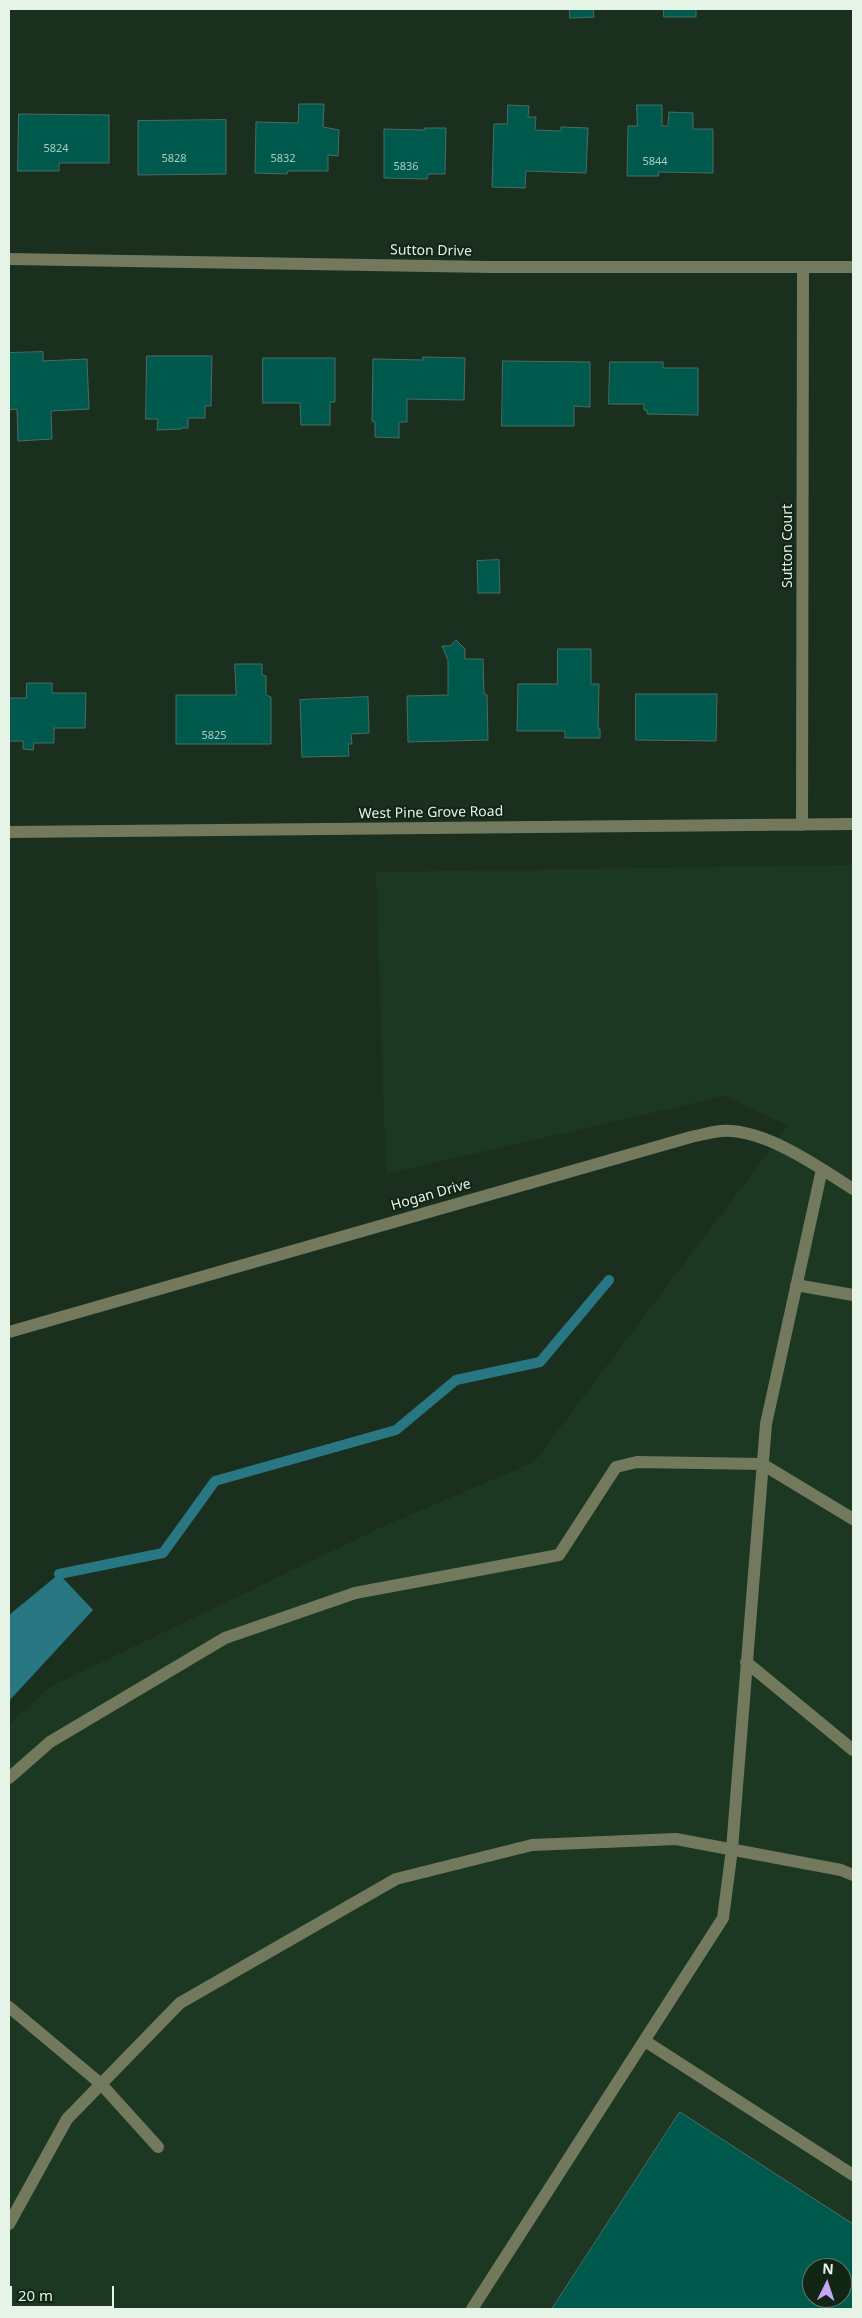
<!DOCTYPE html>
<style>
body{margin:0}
#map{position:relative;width:862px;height:2318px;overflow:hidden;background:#1b2f1e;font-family:"Noto Sans",sans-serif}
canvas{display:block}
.frame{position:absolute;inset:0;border:10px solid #e6f3e7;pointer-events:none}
.north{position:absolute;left:802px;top:2258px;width:50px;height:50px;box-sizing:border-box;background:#112515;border:1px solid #667769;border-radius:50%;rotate:4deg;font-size:14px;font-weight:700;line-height:20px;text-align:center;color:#e6f3e7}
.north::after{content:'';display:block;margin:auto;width:18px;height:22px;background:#c6a6f0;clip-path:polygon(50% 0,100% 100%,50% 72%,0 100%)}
.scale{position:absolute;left:10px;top:2286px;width:104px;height:22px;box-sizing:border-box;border:2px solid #e6f3e7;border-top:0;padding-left:6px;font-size:15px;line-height:18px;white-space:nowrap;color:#e6f3e7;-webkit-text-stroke:4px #112515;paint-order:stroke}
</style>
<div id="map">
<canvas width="862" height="2318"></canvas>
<div class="frame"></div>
<div class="north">N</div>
<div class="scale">20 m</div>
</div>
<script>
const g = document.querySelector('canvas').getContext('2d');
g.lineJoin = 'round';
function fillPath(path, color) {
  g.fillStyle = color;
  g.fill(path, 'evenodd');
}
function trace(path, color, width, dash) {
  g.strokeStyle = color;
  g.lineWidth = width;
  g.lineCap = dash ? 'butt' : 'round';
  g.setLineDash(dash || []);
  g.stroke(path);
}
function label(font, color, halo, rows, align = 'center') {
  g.font = font + ' "Noto Sans",sans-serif';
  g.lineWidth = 4;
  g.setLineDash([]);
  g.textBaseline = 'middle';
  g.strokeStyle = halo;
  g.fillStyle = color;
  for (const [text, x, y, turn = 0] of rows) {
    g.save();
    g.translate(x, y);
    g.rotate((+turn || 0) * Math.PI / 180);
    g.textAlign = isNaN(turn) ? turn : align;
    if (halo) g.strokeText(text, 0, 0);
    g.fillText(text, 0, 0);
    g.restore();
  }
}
fillPath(new Path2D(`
 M853,865V2309H9V1725L48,1688L384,1526L534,1462L788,1126L725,1096L386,1174L376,872ZM812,2268H842V2298H812Z`), '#1d3822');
fillPath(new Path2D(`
 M59,1574L93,1610L9,1701V1615Z`), '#2a7784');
trace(new Path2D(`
 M59,1574L163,1553L215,1481L396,1430L456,1380L540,1362L609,1280`), '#2a7784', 10);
const building = new Path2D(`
 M570,9H593L594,17L570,18Z
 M664,9H696V17H664Z
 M299,104H324L323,127L339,130L338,156L328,155V171H288L287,174L255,173L256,122L298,123Z
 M508,105L529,106L528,117H536L535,130L561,131V127L588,128L586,173L526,171L525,188L492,187L494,124H507Z
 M637,105H662V126H668L669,112L693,113V129H713V173L658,172L659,176H627L628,126H637Z
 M19,114L109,115V163H59V171H18Z
 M226,120V174L138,175V121Z
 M425,128H446L445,174H428L427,179L384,178V129L425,130Z
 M43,352V361L87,359L89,409L51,411L52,439L18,441L17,409L9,410V353Z
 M147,356H212L211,406H205V418H188V428H181V429L157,430L158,419H146Z
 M423,357L465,358L464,400L407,399V422H399V438L375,437V422L372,421L373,359L423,360Z
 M263,358H335V402H330V425H301L300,403H263Z
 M503,361L590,362V407L574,406V426H502Z
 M610,362H663V368H698V415L647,414V410H644V404H609Z
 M499,560L500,593H478L477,561Z
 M456,640L465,649V659H483L484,694L487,695L488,740L408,742L407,696L448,695V660L442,646H450Z
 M558,649H591V684H599L598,729H600V738H565V731H517L518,684H557Z
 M235,664H262V675L266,676V695L271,697V744H176V695H236Z
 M27,683H52V693H86L85,728H54V743H34L33,750L23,749V741H9V698H26Z
 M636,694H717L716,741L636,740Z
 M368,697L369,733L351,734L352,744H348L349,756L302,757L300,700Z
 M680,2112L853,2224V2309H552ZM812,2268H842V2298H812Z`);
fillPath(building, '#00594d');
trace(building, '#4a6c65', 1);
trace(new Path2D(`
 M9,259L490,267H853
 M802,825L803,267
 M9,832L853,824
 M796,1285L853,1295
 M9,1332L691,1137C701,1135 711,1132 721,1131C764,1128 819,1167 853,1189
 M746,1662L853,1750
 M9,1778L50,1742L225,1638L355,1593L559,1555L616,1467L637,1462L762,1464L853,1519
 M9,2007L101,2084L158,2147
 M645,2041L853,2175
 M9,2224L67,2119L180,2003L396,1879L532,1845L676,1839L841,1870L853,1875
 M472,2309L723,1918L732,1849L766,1424L822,1169`), '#73795d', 12);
label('11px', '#acccc0', null, [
 ["5824",56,149],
 ["5828",174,159],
 ["5832",283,159],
 ["5844",655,162],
 ["5836",406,167],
 ["5825",214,736]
]);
label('14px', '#e6f3e7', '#112515', [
 ["Sutton Drive",431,251,1],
 ["Sutton Court",788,546,-90],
 ["West Pine Grove Road",431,813,-1],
 ["Hogan Drive",431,1195,-16]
]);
</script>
